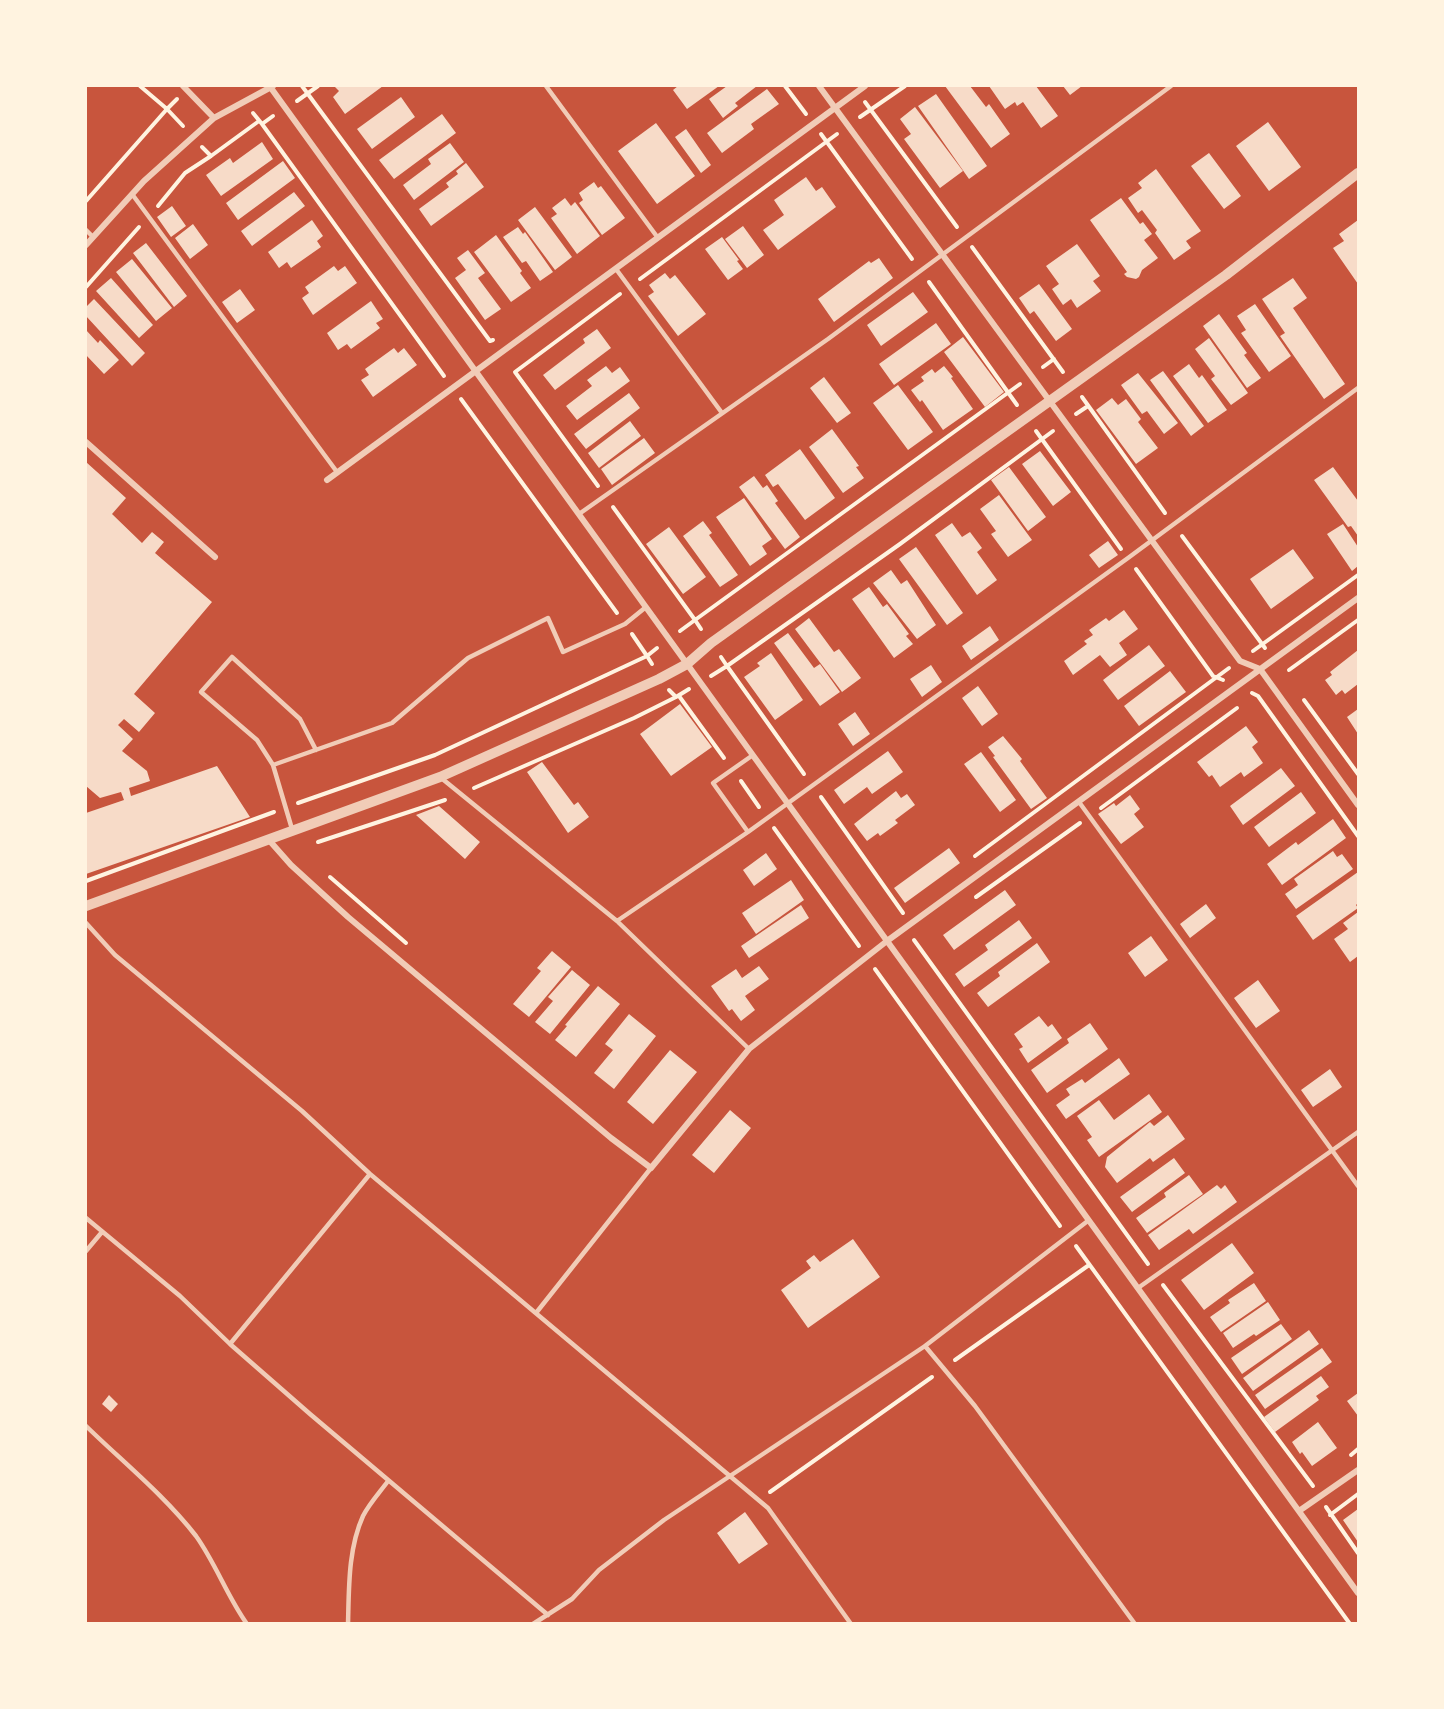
<!DOCTYPE html>
<style>
body{margin:0}
#map{position:relative;width:1444px;height:1709px;overflow:hidden;background:#c8553d;font-family:"PT Serif",serif}
canvas{display:block}
.frame{position:absolute;inset:0;border:87px solid #fff3e0;pointer-events:none}
</style>
<div id="map">
<canvas width="1444" height="1709"></canvas>
<div class="frame"></div>
</div>
<script>
const g = document.querySelector('canvas').getContext('2d');
g.lineJoin = 'round';
function fillPath(path, color) {
  g.fillStyle = color;
  g.fill(path, 'evenodd');
}
function trace(path, color, width, dash) {
  g.strokeStyle = color;
  g.lineWidth = width;
  g.lineCap = dash ? 'butt' : 'round';
  g.setLineDash(dash || []);
  g.stroke(path);
}
fillPath(new Path2D(`
 M337,86H383L345,114L333,97L339,91L335,87Z
 M678,86H719L687,109L673,90Z
 M727,86H757L735,103L738,106L723,118L709,99Z
 M945,86H970L986,107L989,104L1010,134L991,148Z
 M989,86H1036L1058,116L1041,128L1023,102L1017,106L1015,102L1005,109Z
 M1063,86H1082L1070,95Z
 M767,89L779,104L751,124L754,129L722,153L707,133Z
 M936,94L987,166L969,179L918,106Z
 M401,97L415,117L372,149L357,129Z
 M915,107L963,171L940,188L904,139L911,134L900,119Z
 M442,114L456,133L394,179L379,160Z
 M1268,122L1301,167L1269,191L1236,146Z
 M656,123L695,176L657,204L618,151Z
 M686,129L711,165L701,173L675,137Z
 M262,142L273,159L221,196L206,175L230,158L233,163Z
 M450,143L464,162L414,200L403,185L431,164L428,159Z
 M1209,153L1241,196L1224,209L1191,166Z
 M283,161L295,178L238,220L226,203Z
 M466,163L484,187L431,226L419,209L449,187L446,183L458,174L456,171Z
 M1156,169L1201,231L1186,241L1191,248L1174,260L1155,233L1157,230L1142,210L1138,213L1128,198L1142,188L1138,183Z
 M806,177L816,191L822,187L836,207L778,250L763,230L784,215L774,200Z
 M594,182L598,188L601,186L625,218L602,235L579,203L583,200L579,193Z
 M294,192L305,206L252,246L241,231Z
 M565,198L571,206L575,202L600,236L577,254L551,218L557,214L552,208Z
 M1121,198L1140,224L1143,222L1152,234L1144,240L1158,258L1142,270L1139,277L1136,279L1127,277L1124,274L1127,272L1090,220Z
 M172,206L186,226L171,237L157,217Z
 M535,207L572,257L555,270L518,220Z
 M312,220L323,236L317,241L321,247L291,268L287,262L279,268L268,252Z
 M1358,220V284L1333,248L1344,241L1339,234Z
 M193,224L208,245L190,259L175,238Z
 M743,226L764,255L747,268L725,239Z
 M518,227L523,234L525,232L553,272L540,281L526,261L522,263L503,237Z
 M496,235L522,271L520,273L531,288L511,302L474,252Z
 M722,237L739,260L737,261L743,269L728,280L705,249Z
 M146,243L187,296L174,307L133,253Z
 M1077,244L1100,276L1093,281L1101,291L1077,308L1071,299L1063,305L1052,289L1059,284L1046,266Z
 M468,250L485,273L478,278L501,309L485,320L455,278L466,270L457,258Z
 M879,258L893,278L834,322L818,299L869,261L871,263Z
 M132,259L172,308L156,321L116,272Z
 M334,266L338,271L345,266L357,283L313,315L302,298L309,293L305,287Z
 M665,273L670,279L675,275L706,314L678,336L648,296L654,292L649,285Z
 M111,278L153,325L139,338L96,291Z
 M1293,278L1307,298L1293,308L1345,384L1324,399L1280,336L1285,333L1262,299Z
 M1039,284L1072,329L1056,341L1034,311L1030,314L1019,298Z
 M240,289L255,310L237,323L222,302Z
 M913,292L928,312L881,346L867,325Z
 M94,299L145,353L132,366L86,316V307Z
 M371,301L383,319L376,323L380,328L351,349L347,344L338,350L327,333Z
 M1255,304L1291,356L1269,372L1241,333L1246,330L1237,316Z
 M1219,314L1247,353L1244,355L1261,378L1247,388L1203,326Z
 M936,323L951,344L894,385L879,364Z
 M597,329L611,348L555,390L543,375L585,343L583,339Z
 M86,330L98,343L100,340L119,360L104,374L86,355Z
 M963,337L1004,392L985,407L944,352Z
 M1209,338L1248,393L1231,405L1211,379L1215,376L1195,349Z
 M394,348L398,353L404,348L417,365L373,397L361,380L369,375L365,369Z
 M1189,364L1199,378L1202,375L1227,410L1208,423L1173,376Z
 M606,366L612,373L620,367L630,381L577,420L566,406L592,386L587,380Z
 M944,366L953,377L951,378L973,409L943,430L922,400L920,402L911,390L924,381L921,377L932,369L935,373Z
 M1163,371L1204,426L1191,436L1150,380Z
 M1138,373L1178,423L1164,434L1147,411L1142,414L1121,385Z
 M824,377L851,413L837,423L810,388Z
 M898,385L933,432L908,450L873,403Z
 M629,393L640,408L586,449L574,434Z
 M1112,398L1118,405L1126,399L1141,419L1138,422L1158,448L1136,464L1096,410Z
 M630,421L641,436L599,468L588,453Z
 M832,429L859,466L856,467L864,478L843,493L809,447Z
 M644,438L655,453L612,485L601,469Z
 M800,449L835,498L805,520L778,484L773,487L765,475Z
 M1040,451L1071,492L1053,506L1022,464Z
 M86,462L126,498L112,514L142,543L152,532L164,542L155,553L212,602L134,694L155,713L139,732L124,719L118,725L133,739L122,751L147,771L150,781L129,788L131,796L217,766L250,817L86,874V813L124,800L121,792L100,798L86,786Z
 M1009,467L1046,517L1028,531L991,480Z
 M1333,467L1358,501V536L1351,526L1348,527L1314,480Z
 M754,476L763,488L767,485L778,501L775,503L800,537L785,549L739,487Z
 M999,495L1032,540L1008,557L991,534L996,531L980,509Z
 M744,498L772,539L762,546L767,554L750,566L716,517Z
 M703,521L712,533L709,535L738,575L720,587L683,536Z
 M952,523L962,537L970,532L982,548L977,552L997,580L977,595L935,535Z
 M1343,524L1358,547V566L1352,571L1327,534Z
 M669,527L706,577L683,594L646,544Z
 M1108,541L1118,555L1099,568L1089,555Z
 M916,547L963,613L947,625L899,559Z
 M1293,549L1314,578L1271,609L1250,579Z
 M891,570L901,584L907,580L936,625L917,639L873,583Z
 M869,587L883,607L887,604L909,634L906,636L913,644L894,658L852,599Z
 M1124,610L1138,629L1119,643L1127,655L1110,667L1100,655L1073,675L1064,661L1087,644L1084,641L1093,635L1089,630L1106,618L1109,621Z
 M809,618L834,652L839,649L861,678L842,692L795,629Z
 M990,626L999,640L971,660L962,646Z
 M788,633L814,668L820,664L840,692L820,706L774,643Z
 M1149,645L1165,666L1118,700L1103,680Z
 M1358,650V684L1345,694L1342,690L1336,695L1325,680L1332,675L1330,672Z
 M771,653L803,700L775,720L744,677L760,666L757,663Z
 M931,665L942,682L922,697L910,679Z
 M1170,671L1186,692L1139,726L1124,706Z
 M978,686L998,714L982,726L962,698Z
 M680,704L712,747L671,776L640,734Z
 M1358,709V734L1347,717Z
 M855,712L870,734L853,746L838,724Z
 M1246,726L1258,742L1252,747L1263,763L1244,777L1241,772L1220,787L1212,775L1209,777L1197,762Z
 M1003,736L1022,759L1020,761L1047,798L1031,809L993,757L995,756L988,747Z
 M888,751L903,772L872,794L867,787L844,804L834,790Z
 M981,752L1016,800L1000,812L964,764Z
 M542,762L574,805L578,802L589,817L568,833L527,772Z
 M1281,768L1295,786L1243,825L1230,806Z
 M896,791L901,798L907,794L915,805L895,820L898,823L880,836L878,833L867,841L854,824Z
 M1301,792L1316,813L1269,847L1254,827Z
 M1130,795L1140,809L1134,814L1144,827L1121,844L1098,814L1114,803L1116,806Z
 M439,806L480,842L465,859L416,815Z
 M1333,819L1346,838L1282,885L1267,864L1296,842L1298,845Z
 M949,848L960,863L905,903L894,888Z
 M1333,851L1337,857L1342,854L1353,869L1296,909L1285,894L1298,885L1294,879Z
 M766,853L777,869L754,886L743,870Z
 M1358,872V903L1356,905L1358,908L1313,940L1296,916Z
 M791,880L804,900L756,934L742,913Z
 M1005,890L1016,905L954,950L943,935Z
 M1206,904L1216,918L1190,938L1180,924Z
 M801,905L809,918L749,958L741,946Z
 M1358,912V956L1350,962L1334,939L1348,929L1343,923Z
 M1019,920L1032,938L964,987L955,974L988,950L985,945Z
 M1151,936L1168,960L1145,977L1128,953Z
 M1037,943L1050,962L988,1007L977,993L1000,976L998,972Z
 M552,951L571,967L529,1017L513,1004L541,971L537,968Z
 M759,966L769,979L745,996L755,1010L741,1021L732,1009L729,1011L711,986L736,969L742,978Z
 M572,970L590,985L550,1034L535,1022L553,1001L548,997Z
 M1258,980L1280,1011L1256,1028L1234,998Z
 M598,986L620,1004L576,1057L555,1040L567,1026L565,1025Z
 M629,1014L656,1036L614,1089L594,1073L613,1050L605,1044Z
 M1039,1016L1048,1027L1052,1024L1062,1038L1028,1063L1019,1049L1023,1047L1014,1034Z
 M1090,1023L1108,1049L1047,1093L1031,1070L1069,1043L1067,1039Z
 M670,1050L697,1072L653,1124L627,1102Z
 M1119,1058L1130,1074L1066,1119L1056,1105L1070,1095L1066,1089L1082,1079L1085,1083Z
 M1330,1069L1342,1087L1313,1107L1301,1090Z
 M1149,1094L1162,1112L1099,1157L1087,1140L1092,1137L1077,1116L1099,1100L1114,1120Z
 M730,1110L751,1128L714,1173L692,1155Z
 M1168,1115L1185,1139L1153,1162L1150,1158L1117,1183L1105,1167L1107,1157L1150,1122L1154,1126Z
 M1174,1158L1185,1173L1132,1212L1120,1197Z
 M1189,1175L1203,1194L1147,1233L1136,1218L1166,1197L1164,1193Z
 M1217,1185L1221,1189L1225,1185L1237,1202L1193,1234L1189,1229L1159,1250L1148,1235Z
 M853,1239L880,1277L808,1328L781,1290L811,1268L806,1261L814,1255L820,1262Z
 M1232,1243L1254,1273L1204,1310L1181,1280Z
 M1254,1283L1266,1301L1221,1332L1210,1317L1230,1303L1228,1300Z
 M1268,1302L1280,1320L1256,1336L1254,1334L1233,1348L1223,1333Z
 M1281,1324L1292,1339L1242,1374L1231,1358Z
 M1309,1330L1319,1344L1253,1391L1243,1378Z
 M1322,1348L1332,1362L1265,1409L1255,1395Z
 M1321,1376L1329,1387L1316,1396L1319,1400L1275,1432L1264,1417Z
 M1358,1393V1416L1347,1401Z
 M109,1395L118,1404L111,1412L102,1404Z
 M1318,1422L1337,1448L1312,1466L1302,1452L1300,1454L1292,1442Z
 M1358,1509V1542L1343,1520Z
 M745,1512L768,1544L739,1564L717,1533Z`), '#f7dbc8');
trace(new Path2D(`
 M302,86L490,341L493,340
 M785,86L806,114
 M177,99L167,109L183,126
 M297,101L318,86
 M865,102L957,227
 M253,113L262,124L273,116
 M860,117L905,86
 M262,124L444,376
 M821,134L912,259
 M202,147L211,156L259,121
 M86,201L167,109L140,86
 M158,206L185,173L211,156
 M972,247L1063,372
 M640,279L837,134
 M929,282L1017,405
 M86,287L139,227
 M1043,367L1054,359
 M1082,397L1165,513
 M461,399L617,613
 M1076,414L1088,406
 M1036,431L1121,549
 M598,486L515,372L620,294
 M613,507L695,620L680,631
 M1182,536L1265,648
 M1136,569L1213,676L1223,680
 M701,629L695,620L1020,384
 M1253,651L1358,575
 M721,657L727,666L900,544L1053,431
 M652,664L647,656L657,648
 M1289,670L1358,620
 M711,676L727,666L804,774
 M669,690L676,697L689,689
 M1252,693L1258,696L1358,836
 M679,696L724,758
 M1304,700L1358,774
 M741,781L759,807
 M474,788L634,718L676,697
 M821,797L903,913
 M298,803L435,755L647,656L632,634
 M1101,808L1237,708
 M774,828L859,946
 M318,842L445,800
 M975,856L1229,668
 M330,877L406,943
 M86,881L274,812
 M976,897L1080,823
 M914,940L1148,1264
 M875,969L1060,1226
 M1076,1246L1350,1624
 M1163,1285L1313,1486
 M955,1360L1089,1265
 M1351,1455L1358,1449
 M770,1492L932,1377
 M1326,1507L1358,1553
 M1330,1515L1358,1494`), '#fff3e0', 4);
trace(new Path2D(`
 M546,86L658,238
 M132,194L337,472
 M86,230L93,237
 M616,269L722,413
 M579,514L828,339L1171,86
 M753,755L713,783L748,832L1128,558L1358,388
 M273,765L257,740L201,692L232,657L300,719L316,750
 M440,777L617,921L749,1049
 M1079,802L1358,1186
 M292,829L273,765L392,723L468,658L548,618L563,652L625,624L646,607
 M617,921L748,832
 M86,923L115,955L302,1111L370,1174L768,1508L851,1624
 M86,1218L180,1296L230,1344L310,1414L548,1615
 M86,1251L102,1232
 M1138,1288L1358,1132
 M536,1313L651,1168
 M230,1344L370,1174
 M925,1346L975,1406L1135,1624
 M86,1426C123,1462 164,1495 196,1536C216,1564 227,1596 247,1624
 M348,1624C349,1589 348,1549 363,1516C369,1504 380,1492 388,1481
 M533,1624L572,1599L599,1570L664,1520L925,1346L1089,1220`), '#f1ccb7', 4.5);
trace(new Path2D(`
 M183,86L214,118
 M819,86L1240,661L1260,669L1358,805
 M271,88L1358,1593
 M86,245L144,181L214,118L273,86
 M86,442L215,557
 M327,480L865,86
 M268,839L291,865L348,917L611,1138L651,1168L749,1049L887,941L1358,598
 M1299,1511L1358,1470`), '#f1ccb7', 6);
trace(new Path2D(`
 M86,906L440,777L659,679L687,664L711,643L1226,275L1358,173`), '#f1ccb7', 10);
</script>
